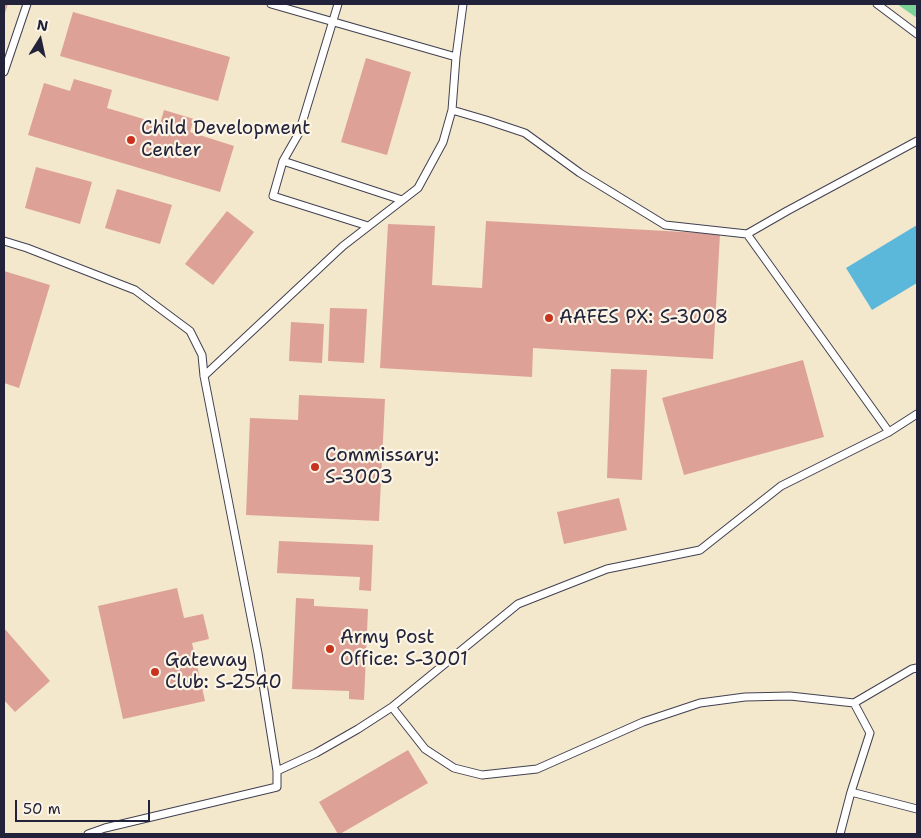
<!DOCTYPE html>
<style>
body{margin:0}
#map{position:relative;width:921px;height:838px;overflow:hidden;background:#f3e7cc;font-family:"Shantell Sans",sans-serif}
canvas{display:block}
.frame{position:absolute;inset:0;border:5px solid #22223b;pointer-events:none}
.north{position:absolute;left:15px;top:15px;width:50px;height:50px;-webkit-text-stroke:4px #fcf5e5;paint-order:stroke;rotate:10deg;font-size:14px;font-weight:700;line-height:20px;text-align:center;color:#22223b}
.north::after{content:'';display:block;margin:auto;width:18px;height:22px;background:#22223b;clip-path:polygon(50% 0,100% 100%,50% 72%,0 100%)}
.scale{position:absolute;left:15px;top:800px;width:135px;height:22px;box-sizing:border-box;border:2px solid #22223b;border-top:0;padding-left:6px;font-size:15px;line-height:18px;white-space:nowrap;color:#22223b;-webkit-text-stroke:4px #fcf5e5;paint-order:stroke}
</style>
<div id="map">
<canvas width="921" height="838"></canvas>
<div class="frame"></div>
<div class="north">N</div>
<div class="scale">50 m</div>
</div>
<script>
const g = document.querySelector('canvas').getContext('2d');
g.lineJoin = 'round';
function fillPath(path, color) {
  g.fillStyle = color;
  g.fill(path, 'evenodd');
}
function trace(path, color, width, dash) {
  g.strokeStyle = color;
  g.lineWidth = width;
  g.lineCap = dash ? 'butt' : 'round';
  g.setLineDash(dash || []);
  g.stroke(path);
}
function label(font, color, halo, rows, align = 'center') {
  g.font = font + ' "Shantell Sans",sans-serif';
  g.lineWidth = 4.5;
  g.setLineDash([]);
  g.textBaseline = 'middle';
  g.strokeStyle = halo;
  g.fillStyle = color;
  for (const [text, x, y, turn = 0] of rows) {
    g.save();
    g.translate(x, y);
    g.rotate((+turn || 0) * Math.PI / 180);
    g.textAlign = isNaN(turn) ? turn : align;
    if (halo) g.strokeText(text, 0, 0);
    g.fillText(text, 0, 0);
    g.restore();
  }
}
fillPath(new Path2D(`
 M897,4H917V18Z`), '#7bd399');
fillPath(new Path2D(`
 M917,225V283L872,310L846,268Z`), '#5cb8da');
fillPath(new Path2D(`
 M4,4H8L4,16Z
 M73,12L230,57L218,101L60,56Z
 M366,58L411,72L387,155L341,142Z
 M74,79L112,90L107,108L160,124L164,110L194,119L190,132L234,146L220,192L28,135L44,83L70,91Z
 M36,167L92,182L80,224L25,208Z
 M117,189L172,205L160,244L105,228Z
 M227,211L254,232L213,285L185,264Z
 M486,221L720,234L713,359L533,348L532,377L380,368L388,224L435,226L432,285L482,288Z
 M4,271L50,285L19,388L4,383Z
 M330,308L367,309L364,363L328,361Z
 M291,322L324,324L322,363L289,361Z
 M803,360L824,437L684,475L662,398Z
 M611,369L647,370L642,480L607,478Z
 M299,395L385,399L379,521L246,515L250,418L298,420Z
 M619,498L627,530L564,544L557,512Z
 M279,541L373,545L371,591L359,590L360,577L277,573Z
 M177,588L184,618L203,614L209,639L192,643L205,701L123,719L98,606Z
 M296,598L314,599V606L368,609L364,700L349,699V691L292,689Z
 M4,628L50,681L15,712L4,700Z
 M408,750L428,783L340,834H338L319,802Z`), '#dda197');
const lane = new Path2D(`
 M271,4L456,57
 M877,4L917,34
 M4,72L27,4
 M452,110L486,120L525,133L580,173L665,225L747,234L787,211L917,141
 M283,161L299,133L338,4
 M368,226L273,196L283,161L402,200
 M747,234L889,432
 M4,241L27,248L135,290L190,331L202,355L204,376L258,653L277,771V787L105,828L88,834
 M204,376L343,246L418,188L443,142L452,110L456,57L463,4
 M392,707L425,749L454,768L482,775L537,769L643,722L700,703L745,697L790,696L854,703L912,669L917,668
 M277,771L316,753L358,729L392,707L518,604L607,569L700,550L781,486L889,432L917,414
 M851,792L917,809
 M840,834L851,792L870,733L854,703`);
trace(lane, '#414051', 9);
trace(lane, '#fff', 7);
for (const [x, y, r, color] of [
 [131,140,5,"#c8321e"],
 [549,318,5,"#c8321e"],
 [315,467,5,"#c8321e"],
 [330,649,5,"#c8321e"],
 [155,672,5,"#c8321e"]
]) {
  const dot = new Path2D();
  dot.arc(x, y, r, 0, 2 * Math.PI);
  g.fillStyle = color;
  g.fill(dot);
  trace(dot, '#fcf5e5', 2);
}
label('19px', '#22223b', '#fcf5e5', [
 ["Child Development",141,129],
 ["Center",141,151],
 ["AAFES PX: S-3008",559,318],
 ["Commissary:",325,456],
 ["S-3003",325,478],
 ["Army Post",340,638],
 ["Office: S-3001",340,660],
 ["Gateway",165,661],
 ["Club: S-2540",165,683]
], 'left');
</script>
